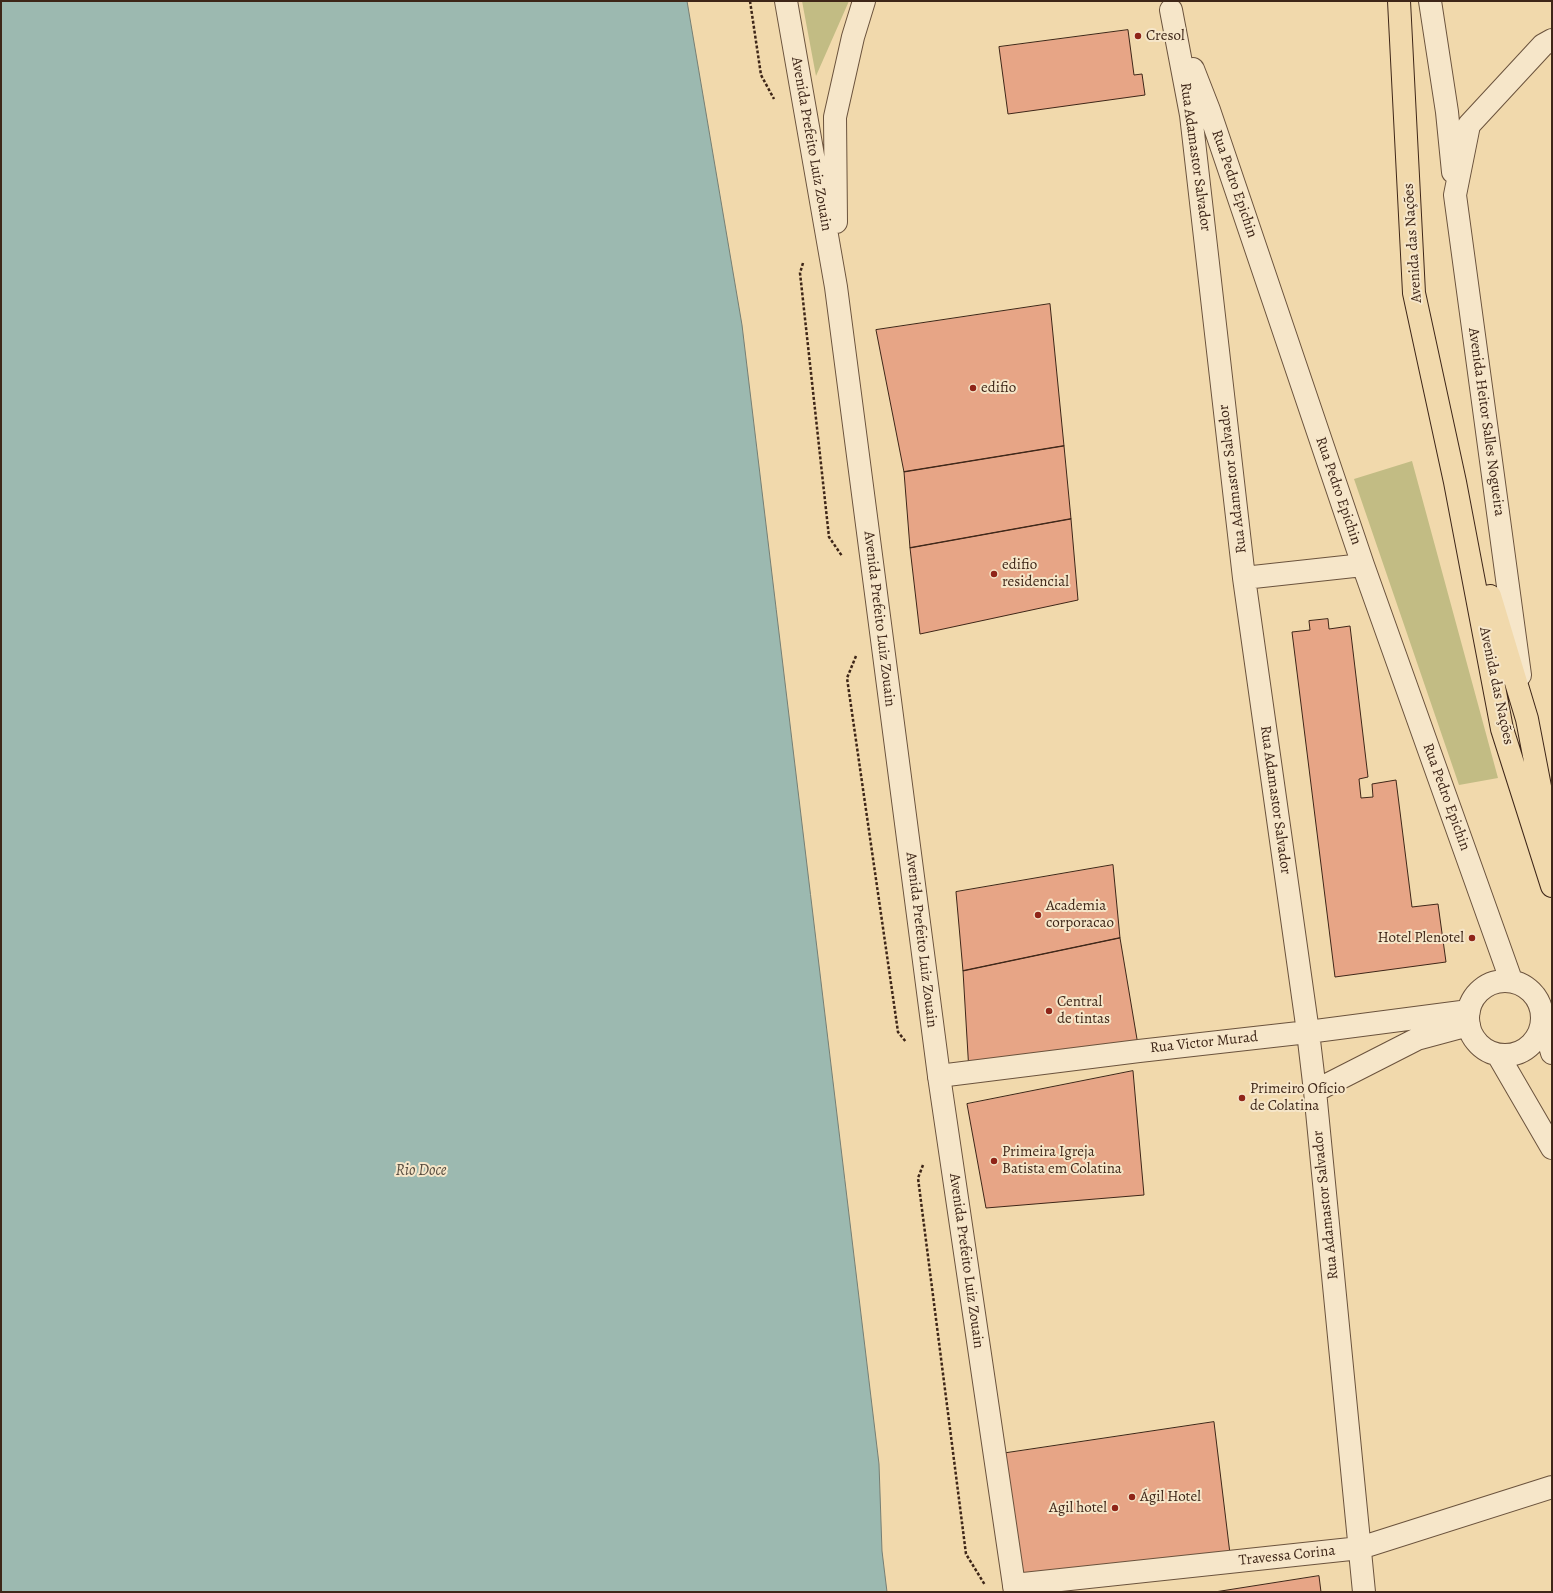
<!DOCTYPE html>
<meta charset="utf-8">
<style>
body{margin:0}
#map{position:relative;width:1553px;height:1593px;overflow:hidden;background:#f1d9ac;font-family:Alegreya,serif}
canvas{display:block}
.frame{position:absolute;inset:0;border:2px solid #3e2618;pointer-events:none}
</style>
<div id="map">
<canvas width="1553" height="1593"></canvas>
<div class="frame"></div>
</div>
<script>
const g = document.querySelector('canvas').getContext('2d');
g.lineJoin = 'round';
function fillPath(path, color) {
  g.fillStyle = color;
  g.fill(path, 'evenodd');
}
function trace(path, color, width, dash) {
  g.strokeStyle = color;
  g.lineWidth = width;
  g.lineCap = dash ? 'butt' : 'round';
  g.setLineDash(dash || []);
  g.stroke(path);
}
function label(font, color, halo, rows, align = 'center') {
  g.font = font + ' Alegreya,serif';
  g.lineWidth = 4;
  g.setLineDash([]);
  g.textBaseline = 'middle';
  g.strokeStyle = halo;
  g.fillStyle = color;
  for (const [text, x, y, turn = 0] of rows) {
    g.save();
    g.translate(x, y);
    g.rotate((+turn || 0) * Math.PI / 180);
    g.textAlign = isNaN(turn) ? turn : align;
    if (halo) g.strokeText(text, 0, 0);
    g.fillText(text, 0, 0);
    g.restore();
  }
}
fillPath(new Path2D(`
 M802,1H849L816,76Z
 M1412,461L1498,778L1459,785L1354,479Z`), '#c2bc84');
const water = new Path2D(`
 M1,1H687L742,325L879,1464L882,1551L887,1592H1Z`);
fillPath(water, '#9cb9b0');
trace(water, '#767e73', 1);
const building = new Path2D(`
 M1128,30L1134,75L1142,74L1145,95L1008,114L999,47Z
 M1050,304L1064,446L904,472L876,330Z
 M1064,446L1071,519L910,548L904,472Z
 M1071,519L1078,600L920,634L910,548Z
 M1328,619L1329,629L1350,626L1368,777L1359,779L1361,798L1373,797L1372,784L1396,780L1412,907L1438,904L1446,962L1335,977L1292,632L1310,630L1309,621Z
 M1113,865L1120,938L963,971L956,892Z
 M1120,938L1139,1051L969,1072L963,971Z
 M1133,1071L1144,1195L986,1208L967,1104Z
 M1214,1422L1231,1562L1014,1585L1000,1454Z
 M1319,1576L1321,1592H1215Z`);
fillPath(building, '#e7a586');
trace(building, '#3e2618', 1);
const minor = new Path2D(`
 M1430,1L1447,112L1453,172
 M1171,10L1191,115L1244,578L1308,1032L1315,1091L1364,1592
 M1193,69L1209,110L1363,565L1511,980
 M1244,578L1363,565
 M1520,675L1455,195L1469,125L1543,45L1552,40
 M1468 1018a37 37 0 1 1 74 0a37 37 0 1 1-74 0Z
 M1543,1022L1552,1053
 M1498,1055L1552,1148
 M939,1076L1139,1051L1308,1032L1469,1011
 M1315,1091L1417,1039L1469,1025
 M1014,1585L1360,1548L1552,1487`);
const tertiary = new Path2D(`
 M786,1L836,287L939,1076L1015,1592
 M836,222L835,117L853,37L864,1`);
const primary = new Path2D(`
 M1399,1L1414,293L1455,482L1502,729L1552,886
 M1490,596L1527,719L1551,844`);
trace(minor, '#6b533d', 24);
trace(tertiary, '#6b533d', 24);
trace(primary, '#3e2618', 24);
trace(new Path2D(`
 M750,1L761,75L774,99
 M803,263L800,273L829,537L842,556
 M856,656L847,678L898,1032L906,1042
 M923,1165L918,1178L966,1554L985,1585`), '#3e2618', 2.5, [3, 2]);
trace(minor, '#f6e6c9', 22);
trace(tertiary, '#f6e6c9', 22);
trace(primary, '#f1d9ac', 22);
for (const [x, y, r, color] of [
 [1138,36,4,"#8f2418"],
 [973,388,4,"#8f2418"],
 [994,574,4,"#8f2418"],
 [1038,915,4,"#8f2418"],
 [1472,938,4,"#8f2418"],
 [1049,1011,4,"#8f2418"],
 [1242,1098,4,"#8f2418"],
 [994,1161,4,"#8f2418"],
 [1132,1497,4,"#8f2418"],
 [1115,1508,4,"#8f2418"]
]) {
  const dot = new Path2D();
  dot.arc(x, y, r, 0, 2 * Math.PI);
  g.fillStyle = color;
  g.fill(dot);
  trace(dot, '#f6e6c9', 1.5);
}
label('15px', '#3e2618', '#f6e6c9', [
 ["Cresol",1146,36],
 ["edifio",981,388],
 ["edifio",1002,565],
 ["residencial",1002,582],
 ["Academia",1046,906],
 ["corporacao",1046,923],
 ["Hotel Plenotel",1464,938,"right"],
 ["Central",1057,1002],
 ["de tintas",1057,1019],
 ["Primeiro Ofício",1250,1089],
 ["de Colatina",1250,1106],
 ["Primeira Igreja",1002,1152],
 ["Batista em Colatina",1002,1169],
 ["Ágil Hotel",1140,1497],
 ["Agil hotel",1107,1508,"right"]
], 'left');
label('15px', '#3e2618', '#f6e6c9', [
 ["Avenida Prefeito Luiz Zouain",811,144,80],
 ["Rua Adamastor Salvador",1195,157,82],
 ["Rua Pedro Epichin",1234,184,71],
 ["Avenida das Nações",1413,243,-94],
 ["Avenida Heitor Salles Nogueira",1486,422,82],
 ["Rua Adamastor Salvador",1233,479,-97],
 ["Rua Pedro Epichin",1338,491,71],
 ["Avenida Prefeito Luiz Zouain",879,619,83],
 ["Avenida das Nações",1496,686,78],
 ["Rua Pedro Epichin",1446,797,70],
 ["Rua Adamastor Salvador",1275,800,82],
 ["Avenida Prefeito Luiz Zouain",921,940,83],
 ["Rua Victor Murad",1204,1043,-6],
 ["Rua Adamastor Salvador",1326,1205,-96],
 ["Avenida Prefeito Luiz Zouain",966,1261,82],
 ["Travessa Corina",1287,1556,-6]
]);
label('italic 16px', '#564b3e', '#f6e6c9', [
 ["Rio Doce",421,1171]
]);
</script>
